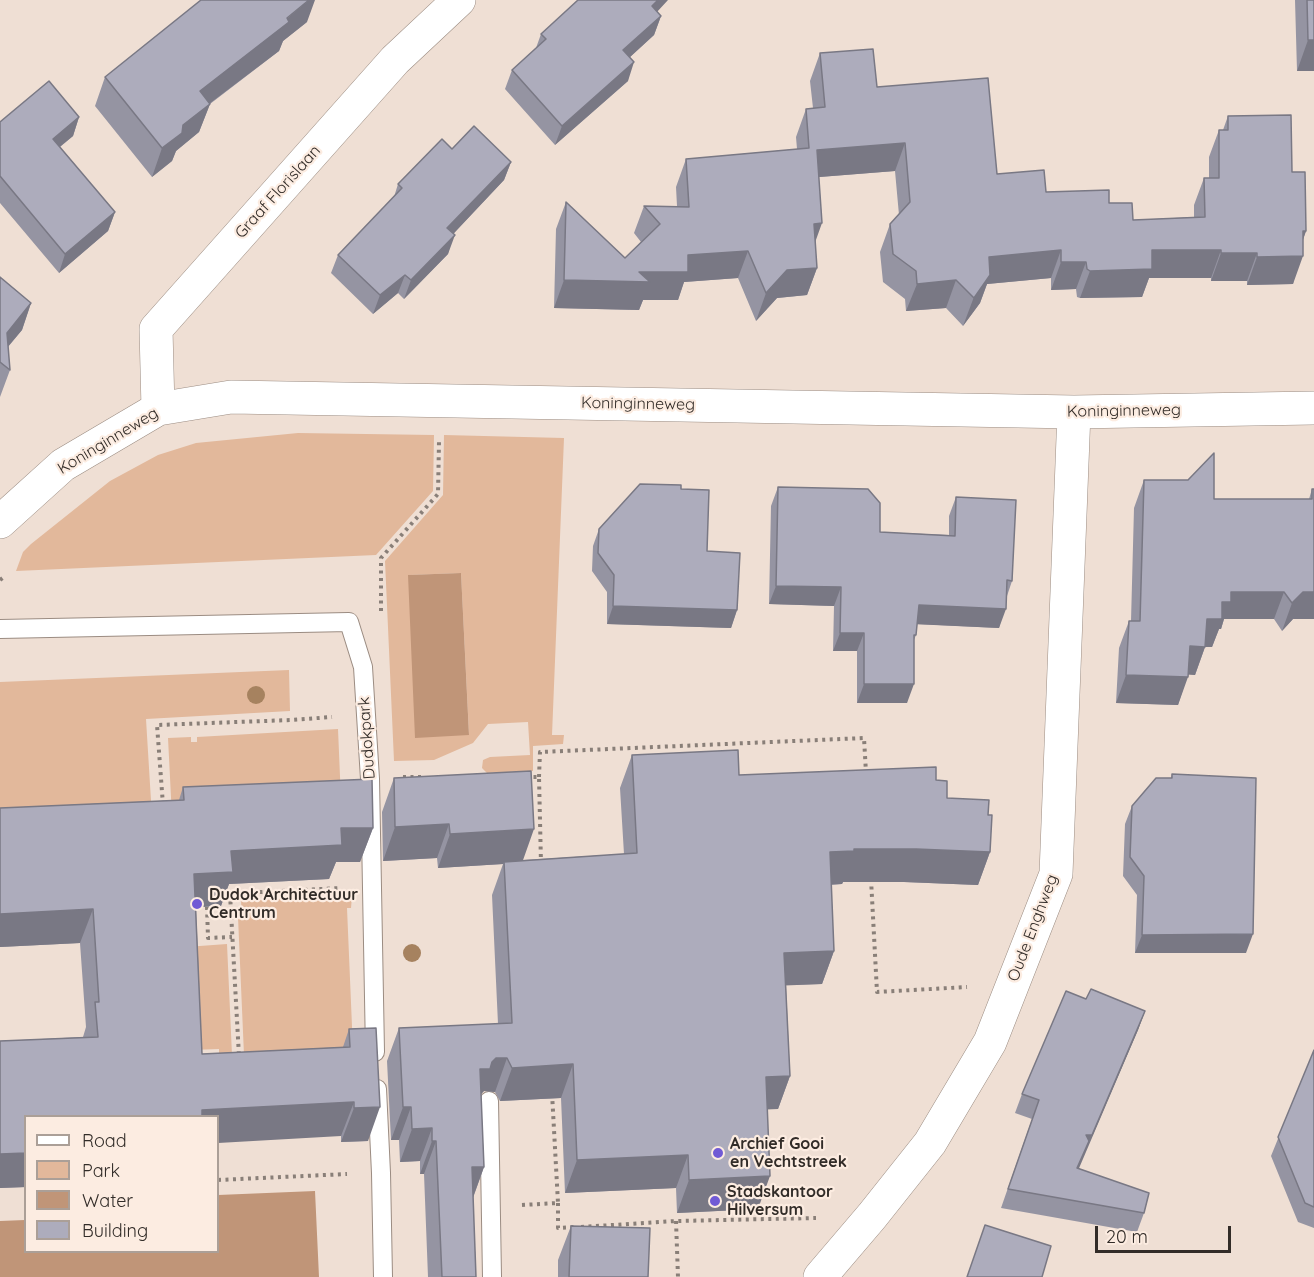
<!DOCTYPE html>
<style>
body{margin:0}
#map{position:relative;width:1314px;height:1277px;overflow:hidden;background:#efdfd4;font-family:Quicksand,sans-serif}
canvas{display:block}
.legend{position:absolute;left:24px;top:1115px;width:195px;height:138px;box-sizing:border-box;background:#fcece1;border:2px solid #ab9f97;margin:0;padding:8px 10px;list-style:none;font-size:18px;color:#322c28}
.legend li{display:flex;align-items:center;gap:12px;height:30px}
.legend b{width:30px;border:2px solid #ab9f97}
.scale{position:absolute;left:1095px;top:1226px;width:136px;height:27px;box-sizing:border-box;border:3px solid #322c28;border-top:0;padding-left:8px;font-size:18px;line-height:21px;white-space:nowrap;color:#322c28;-webkit-text-stroke:4px #fcece1;paint-order:stroke}
</style>
<div id="map">
<canvas width="1314" height="1277"></canvas>
<ul class="legend">
<li><b style="height:8px;background:#fff"></b>Road</li>
<li><b style="height:16px;background:#e2b89b"></b>Park</li>
<li><b style="height:16px;background:#c09578"></b>Water</li>
<li><b style="height:16px;background:#adacbc"></b>Building</li>
</ul>
<div class="scale">20 m</div>
</div>
<script>
const g = document.querySelector('canvas').getContext('2d');
g.lineJoin = 'round';
function fillPath(path, color) {
  g.fillStyle = color;
  g.fill(path, 'evenodd');
}
function trace(path, color, width, dash) {
  g.strokeStyle = color;
  g.lineWidth = width;
  g.lineCap = dash ? 'butt' : 'round';
  g.setLineDash(dash || []);
  g.stroke(path);
}
function label(font, color, halo, rows, align = 'center') {
  g.font = font + ' Quicksand,sans-serif';
  g.lineWidth = 4.5;
  g.setLineDash([]);
  g.textBaseline = 'middle';
  g.strokeStyle = halo;
  g.fillStyle = color;
  for (const [text, x, y, turn = 0] of rows) {
    g.save();
    g.translate(x, y);
    g.rotate((+turn || 0) * Math.PI / 180);
    g.textAlign = isNaN(turn) ? turn : align;
    if (halo) g.strokeText(text, 0, 0);
    g.fillText(text, 0, 0);
    g.restore();
  }
}
fillPath(new Path2D(`
 M298,433L434,435L433,491L376,555L16,571L23,552L31,544L110,481L158,455L196,443Z
 M444,435L564,438L552,735H564L563,744L533,746V771L487,773L482,768L483,760L490,757L530,755L528,722L488,724L473,743L434,760L394,761L385,561L443,495ZM461,573L469,734L468,735L409,575Z
 M289,670L290,711L146,719L152,817L0,841V682Z
 M338,729L341,800L172,817L168,738L191,737V742H197V737Z
 M352,896L351,908H347L353,1050L244,1055L238,917L244,916L242,915L241,901Z
 M227,944L232,1055L219,1056V1049L191,1050L186,947Z`), '#e2b89b');
fillPath(new Path2D(`
 M461,573L469,735L415,738L408,575Z
 M315,1191L319,1277H0V1221L25,1220L26,1252H218V1195Z`), '#c09578');
const service = new Path2D(`
 M0,629L349,622L363,667L370,779L375,1052
 M377,1089L381,1173L383,1277
 M489,1101L492,1277`);
const minor = new Path2D(`
 M158,409L156,329L395,60L459,0
 M0,522L63,465L158,409L231,397L1074,412L1314,408
 M820,1277L872,1216L930,1143L990,1042L1056,874L1074,412`);
trace(service, '#9b8c82', 20);
trace(minor, '#9b8c82', 34);
trace(new Path2D(`
 M0,580L4,577
 M381,611V558L438,494L439,442
 M403,777H423
 M526,777H539L541,864
 M539,777L540,752L864,738L866,773
 M163,805L157,725L291,720L332,717
 M871,879L877,992L967,987
 M222,894L340,888
 M230,894L239,1056
 M207,907L208,938L232,937
 M218,1180L347,1174
 M558,1203V1228L574,1227
 M522,1205L558,1203L552,1093
 M676,1221L678,1277
 M581,1227L676,1221L816,1218`), '#897f78', 4, [3, 4.5]);
trace(service, '#fff', 18);
trace(minor, '#fff', 33);
g.fillStyle = '#a6825f';
for (const [x, y] of [
 [256,695],
 [412,953]
]) {
  g.beginPath();
  g.arc(x, y, 9, 0, 2 * Math.PI);
  g.fill();
}
fillPath(new Path2D(`
 M1295,0H1314V71H1297Z
 M657,12L661,16L654,35L630,57L628,81L555,145L505,89L512,70L536,48L541,34Z
 M307,22L283,41L279,51L210,104L199,132L176,151L172,161L152,177L95,106L105,77Z
 M820,53L877,87L997,174L1046,192L1109,203L1133,220L1194,217V205L1204,178H1209V157L1219,130H1223L1228,116L1292,172L1306,231L1303,240L1293,284L1247,285V281H1211V278H1149L1142,297L1080,298L1077,297L1076,289L1051,290V278L987,284L980,303L963,326L946,308L906,311L905,299L883,282L880,252L890,224L899,215L895,171L819,177L815,243L817,268L807,295L777,298L756,321L738,278L684,282L678,300H643L639,310L554,308L556,229L566,202L625,258L641,242L634,233L644,206H677L676,187L686,159L797,149L796,137L806,109L813,108L810,81Z
 M79,117L73,136L60,147L115,212L108,231L59,273L0,203V122Z
 M511,162L504,180L453,234L448,254L404,299L398,293L373,314L331,273L338,255L394,197L398,184Z
 M0,277L31,303L22,330L8,347L10,370L0,397Z
 M1144,480L1214,499H1309L1312,489L1314,619H1293L1282,631L1274,619H1224L1221,629H1219L1212,647H1205L1195,675L1188,674L1178,705L1116,703L1119,648L1129,621H1131L1134,508Z
 M778,487L880,532L949,535V516L956,497L1012,581L1007,596L999,628L917,624L916,635L914,640L907,703H857V651H833L834,606L769,604L771,506Z
 M681,489L707,551L737,610L731,628L607,624V592L592,571L593,546L599,529Z
 M632,755L739,775L936,780L947,798L988,815L990,852L978,885L904,882H843L842,884L831,885L834,951L822,984L786,985L790,1076L778,1109H767L758,1209L677,1213L676,1188L565,1193L561,1098L500,1101L495,1092L484,1091L481,1094L484,1167L473,1198L476,1277H428L424,1174H420V1161L400,1162L399,1140H391L387,1061L399,1028L498,1024L492,895L503,864L438,868L437,858L383,861L382,812L394,778L523,860L624,854L620,788Z
 M1172,774L1246,953H1135L1137,895L1123,876L1125,824L1132,806L1171,778Z
 M183,787L373,828L360,862H336L329,879L229,884L221,906L196,907L202,1054L343,1047L349,1029L368,1141L341,1142V1136L218,1116L26,1187L0,1188V1041L83,1037L86,1027L80,943L0,947V808L179,800Z
 M1086,999L1145,1011L1138,1030L1078,1168L1144,1213L1137,1232L1001,1208L1032,1119L1015,1113L1022,1094Z
 M1314,1050V1228L1298,1222L1271,1156Z
 M571,1226L648,1277H558V1260Z`), '#9594a2');
fillPath(new Path2D(`
 M309,0H315L307,22L283,41L279,51L189,119L200,91Z
 M658,0H668L645,25L652,6Z
 M661,16L654,35L617,69L623,50Z
 M1308,40H1314V71H1297Z
 M634,62L628,81L555,145L562,126Z
 M210,104L199,132L176,151L172,161L152,177L162,148L183,125Z
 M79,117L73,136L46,158L53,139Z
 M905,143L895,171L807,178L817,150Z
 M511,162L504,180L441,247L447,228Z
 M115,212L108,231L59,273L65,254Z
 M822,223L812,251L814,224Z
 M1303,231H1306L1297,256H1303L1293,284L1247,285L1257,257Z
 M455,235L448,254L404,299L411,280Z
 M1061,250L1051,278L987,284L980,303L963,326L989,257Z
 M1152,250H1221L1211,278H1149L1142,297L1080,298L1090,271Z
 M748,251L738,278L684,282L678,300H643L639,310L554,308L564,280L688,255Z
 M1221,253H1257L1247,281H1211Z
 M1061,262H1086L1076,289L1051,290Z
 M817,268L807,295L777,298L756,321L766,293L787,270Z
 M405,275L398,293L373,314L380,295Z
 M956,280L946,308L906,311L917,284Z
 M31,303L22,330L0,356L7,333Z
 M776,586L841,587L834,606L769,604Z
 M1231,592H1284L1274,619H1224L1221,629H1219L1212,647H1202H1205L1195,675L1180,674L1190,646L1207,619Z
 M1303,592H1314V619H1293L1282,631L1292,603Z
 M919,605L1006,609L999,628L912,624Z
 M613,606L737,610L731,628L607,624Z
 M840,633H864L857,651H833Z
 M1126,675L1188,677L1178,705L1116,703Z
 M864,684H914L907,703H857Z
 M449,824L437,858L383,861L395,827Z
 M341,828H373L360,862H336L329,879L229,884L221,906L182,908L194,874L231,851Z
 M534,829L522,863L504,862L503,864L438,868L450,834Z
 M854,849H916L990,852L978,885L904,882H843L842,884L818,885L830,852Z
 M93,909L80,943L0,947V914Z
 M1253,934L1246,953H1135L1142,935Z
 M834,951L822,984L772,986L784,953Z
 M1145,1011L1138,1030L1071,1187L1086,1135Z
 M496,1058H507L495,1092L484,1091L481,1094L480,1069L492,1062Z
 M573,1064L561,1098L500,1101L512,1068Z
 M790,1076L778,1109L754,1110L766,1077Z
 M354,1102L341,1136L218,1143V1116H200L202,1110Z
 M380,1107L368,1141L341,1142L354,1108Z
 M403,1107H411L399,1140H391Z
 M432,1128L420,1161L400,1162L412,1129Z
 M432,1141H436L424,1174H420Z
 M26,1153V1187L0,1188V1154Z
 M688,1155L676,1188L565,1193L577,1160Z
 M472,1167H484L472,1200Z
 M770,1176L758,1209L677,1213L689,1180Z`), '#797884');
const building = new Path2D(`
 M201,0H309L287,18L289,22L200,91L210,104L183,125L182,133L162,148L105,77Z
 M578,0H658L652,6L661,16L623,50L634,62L562,126L512,70L546,39L541,34Z
 M1307,0H1314V40H1308Z
 M873,49L877,87L988,78L997,174L1044,170L1046,192L1109,190V203H1132L1133,220L1205,217L1204,178H1219V130H1228V116L1291,115L1292,172H1305L1306,231H1303V256L1257,257V253H1221V250H1152V269L1090,271L1087,269L1086,262H1061V250L989,257L990,275L974,298L956,280L917,284L916,271L893,254L890,224L910,202L905,143L817,150L822,223L814,224L817,268L787,270L766,293L748,251L688,255V272H639L650,282L564,280L566,202L625,258L660,224L644,206L689,207L686,159L809,148L806,109L825,107L820,53Z
 M49,81L79,117L53,139L115,212L65,254L0,176V122Z
 M474,126L511,162L447,228L455,235L411,280L405,275L380,295L338,255L402,188L398,184L442,139L452,149Z
 M0,277L31,303L7,333L10,370L0,362Z
 M1214,453V499H1312V489H1314V592H1303L1292,603L1284,592H1231V602H1222V619H1207L1205,647L1190,646L1188,677L1126,675L1129,621H1140L1144,480H1188Z
 M640,484L681,485V489L709,490L707,551L740,553L737,610L613,606L614,575L598,553L599,529Z
 M778,487L868,489L880,503V532L955,536L956,497L1016,500L1012,581L1007,580L1006,609L919,605L916,635H914V684H864V633H840L841,587L776,586Z
 M738,750L739,775L936,767V780L947,781V798L989,800L988,815H992L990,852L916,849H854V851L830,852L834,951L784,953L790,1076L766,1077L770,1176L689,1180L688,1155L577,1160L573,1064L512,1068L507,1058H496L492,1062L490,1069H480L484,1167H472L476,1277H442L436,1141H432V1128L412,1129L411,1107H403L399,1028L512,1023L504,862L637,853L632,755Z
 M531,771L534,829L450,834L449,824L395,827L394,778Z
 M1172,774L1256,778L1253,934L1142,935L1144,876L1130,857L1132,806L1156,778H1172Z
 M372,779L373,828H341L342,845L231,851L233,872L194,874L202,1054L350,1047L349,1029L376,1028L380,1107L354,1108V1102L202,1110V1116H26V1153L0,1154V1041L98,1037L95,1002H99L93,909L0,914V808L184,800L183,787Z
 M1091,989L1145,1011L1092,1135H1086L1089,1141L1077,1168L1149,1193L1144,1213L1008,1189L1039,1100L1022,1094L1066,991L1086,999Z
 M1314,1050V1207L1305,1203L1278,1137Z
 M985,1225L1051,1246L1042,1277H967Z
 M571,1226L650,1228L648,1277H569Z`);
fillPath(building, '#adacbc');
trace(building, '#797884', 1.5);
for (const [x, y, r, color] of [
 [197,904,6,"#715ad5"],
 [718,1153,6,"#715ad5"],
 [715,1201,6,"#715ad5"]
]) {
  const dot = new Path2D();
  dot.arc(x, y, r, 0, 2 * Math.PI);
  g.fillStyle = color;
  g.fill(dot);
  trace(dot, '#fcece1', 2);
}
label('16px', '#322c28', '#fcece1', [
 ["Graaf Florislaan",278,192,-48],
 ["Koninginneweg",638,404,1],
 ["Koninginneweg",1124,411,-1],
 ["Koninginneweg",108,441,-31],
 ["Dudokpark",367,738,-94],
 ["Oude Enghweg",1033,928,-69]
]);
label('bold 16px', '#322c28', '#fcece1', [
 ["Dudok Architectuur",209,895],
 ["Centrum",209,913],
 ["Archief Gooi",730,1144],
 ["en Vechtstreek",730,1162],
 ["Stadskantoor",727,1192],
 ["Hilversum",727,1210]
], 'left');
</script>
